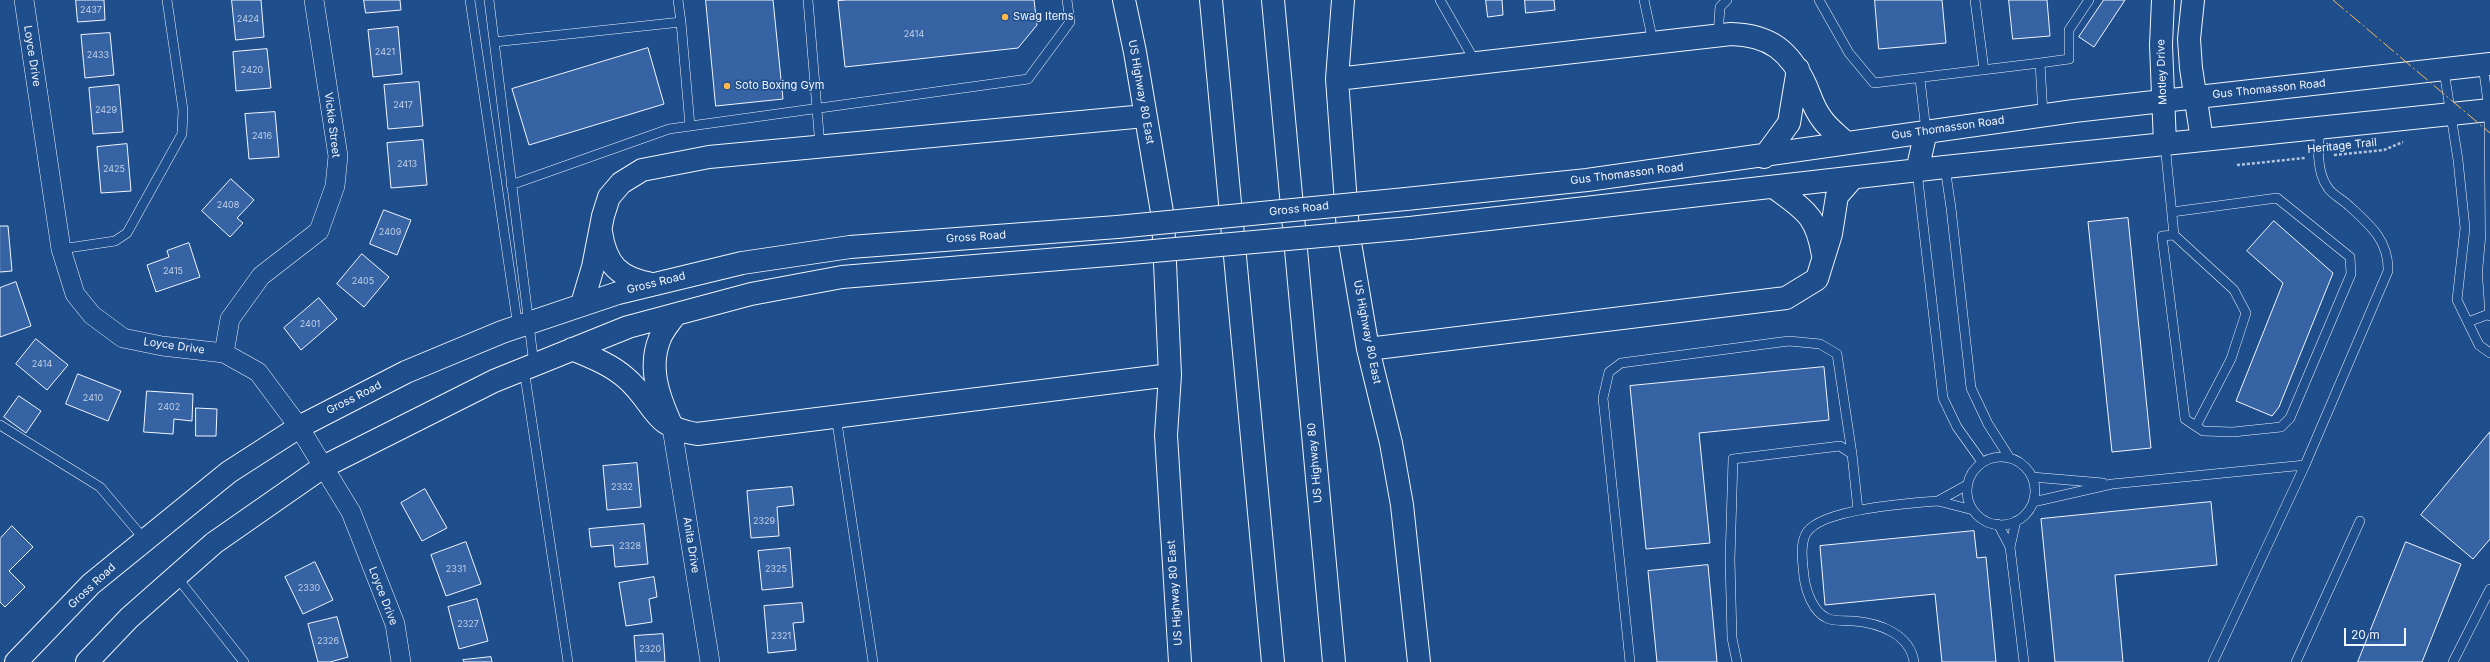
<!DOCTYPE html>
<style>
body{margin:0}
#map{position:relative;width:2490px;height:662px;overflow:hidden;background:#1f4e8c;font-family:Inter,sans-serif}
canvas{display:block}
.scale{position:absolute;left:2344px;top:628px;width:62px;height:18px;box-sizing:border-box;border:2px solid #f2f6ff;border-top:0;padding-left:5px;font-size:12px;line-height:14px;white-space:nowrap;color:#f2f6ff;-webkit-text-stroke:3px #1f4e8c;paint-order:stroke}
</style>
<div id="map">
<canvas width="2490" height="662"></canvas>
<div class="scale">20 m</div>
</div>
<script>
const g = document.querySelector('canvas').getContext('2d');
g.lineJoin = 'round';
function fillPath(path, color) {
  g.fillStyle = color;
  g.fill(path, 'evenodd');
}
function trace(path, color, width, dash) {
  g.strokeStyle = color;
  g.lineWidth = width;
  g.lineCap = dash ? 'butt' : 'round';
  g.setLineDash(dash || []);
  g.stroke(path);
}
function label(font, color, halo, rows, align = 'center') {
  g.font = font + ' Inter,sans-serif';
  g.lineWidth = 3;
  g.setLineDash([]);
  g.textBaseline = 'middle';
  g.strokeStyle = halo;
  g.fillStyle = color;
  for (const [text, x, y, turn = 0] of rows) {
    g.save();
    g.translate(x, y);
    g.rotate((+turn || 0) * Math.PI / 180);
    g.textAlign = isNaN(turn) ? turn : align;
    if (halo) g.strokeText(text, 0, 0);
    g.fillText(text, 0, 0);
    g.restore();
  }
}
const building = new Path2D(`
 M76,0H104L105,20L78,22Z
 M232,0H261L264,37L236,40Z
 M364,0H400L401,10L366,13Z
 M706,0H773L783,99L716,106Z
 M847,0H1034L1037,25L1018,48L845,67L838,1Z
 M1486,0H1502L1503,15L1488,17Z
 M1525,0H1554L1555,10L1526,13Z
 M1875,0H1942L1946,43L1879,49Z
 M2009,0H2047L2050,36L2013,39Z
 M2104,0H2125L2094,47L2079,37Z
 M398,27L402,74L373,77L368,30Z
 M110,33L114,75L85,78L81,35Z
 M648,48L664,104L529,145L512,89Z
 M267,49L271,88L236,91L233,52Z
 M419,82L423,126L388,129L384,85Z
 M119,85L123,132L93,134L89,88Z
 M275,112L279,157L249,159L245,114Z
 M423,140L427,185L391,188L387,143Z
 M127,144L131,191L101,193L97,147Z
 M231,179L254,200L237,218L243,223L230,237L202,211Z
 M384,210L411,220L397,255L370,244Z
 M2128,218L2151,448L2112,452L2088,222Z
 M2274,221L2333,273L2279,407L2272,416L2236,401L2283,283L2247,251Z
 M0,226H8L12,271L0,272Z
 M189,243L200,277L156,292L147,265L169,257L167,251Z
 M362,254L389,277L364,307L337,284Z
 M16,282L31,326L0,337V288Z
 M319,298L337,319L301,350L284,328Z
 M36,339L68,365L47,390L16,364Z
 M1824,367L1829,420L1699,433L1710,543L1646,549L1630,386Z
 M78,374L121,391L108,421L66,404Z
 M147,391L193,394L192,421L174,419L173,434L144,432Z
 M19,396L41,411L26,433L4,417Z
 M196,408L217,409L216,436H196Z
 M2490,432V539L2473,559L2421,515Z
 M637,463L641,507L607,510L603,466Z
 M792,487L794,505L777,507L779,536L751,538L747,491Z
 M425,489L447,528L422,541L401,503Z
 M2211,502L2217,565L2115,575L2123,662H2055L2041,519Z
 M644,524L648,564L615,567L613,545L591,547L589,529Z
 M12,526L33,547L9,571L25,587L5,607L0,602V539Z
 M1974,531L1977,558L1986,557L1996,662H1942L1935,594L1825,605L1820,546Z
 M466,542L481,584L446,596L431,555Z
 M2406,542L2461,564L2422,662H2358Z
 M790,548L793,587L762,590L758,551Z
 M315,562L333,600L303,614L285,577Z
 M1708,565L1717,662H1657L1648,571Z
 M654,577L657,597L649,599L652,622L626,626L619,583Z
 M477,599L488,641L459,649L448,607Z
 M802,603L804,622L793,623L796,650L768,653L764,606Z
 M337,617L348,657L330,662H318L308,624Z
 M663,634L665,662H636L634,636Z
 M491,657L492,662H464L463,660Z`);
fillPath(building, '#3563a3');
trace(building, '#f2f6ff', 1);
const lane = new Path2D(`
 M470,0L518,327
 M489,0L534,365
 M678,0L681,22
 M808,0L820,146
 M1440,0L1476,63
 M1644,0L1653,42
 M1819,0L1849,53L1874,83L2040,63L2043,115
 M1975,0L1984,70
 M1718,35L1720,7L1727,0
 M494,42L681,22L690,126
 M2040,63L2069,59V30L2089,0
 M2483,65L2489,110L2490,237
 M2444,71L2458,160L2465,228L2457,300L2479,345L2490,353
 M1920,79L1926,131
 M2165,144L2174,235L2162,236L2185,419L2203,431L2233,432L2281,427L2290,418L2351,274L2350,257L2277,198L2172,212
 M1945,167L1951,208L1971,388L1988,424L2009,457
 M1917,171L1943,398L1957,427L1982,462
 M511,185L669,129L1028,79L1070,22L1067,0
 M2174,235L2234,290L2246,313L2231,359L2196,426
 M2490,240L2487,273L2490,316
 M61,249L115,241L127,233L182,134L183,110L167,0
 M2468,322L2489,314
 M524,369L568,662
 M836,416L873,662
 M0,425L100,487L145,540
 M1967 491a34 34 0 1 1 68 0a34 34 0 1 1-68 0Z
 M2032,477L2103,483
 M1967,485L1938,501L1973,510
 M2033,502L2112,484L2305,465L2388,271C2389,240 2369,224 2347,204C2341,199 2332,194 2328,188C2316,171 2318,148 2320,128
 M1998,524L2010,547L2024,662
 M2010,547L2016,521
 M176,576L244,662
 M1630,662L1603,398L1609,372L1621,363L1789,341L1820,344L1837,354L1852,454
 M1737,662L1732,638L1730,560L1733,459L1840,446L1852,454L1858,510
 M1914,662C1910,634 1879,623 1854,621C1846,620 1834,622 1827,618C1813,612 1806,591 1804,577C1803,564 1799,544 1807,532C1823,509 1909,503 1938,501
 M2213,662L2305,465
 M2296,662L2360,521
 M2453,662L2490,589`);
const street = new Path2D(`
 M24,0L61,249L75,294L92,315L123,338L162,346L224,353L258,372L299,427L351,512L395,624L401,662
 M224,353L230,319L261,276L319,231L335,186L338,156L314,0
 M672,428L710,662`);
const secondary = new Path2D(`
 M1124,0L1135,52L1163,218L1170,375L1166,435L1180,662
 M1343,0L1337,79L1348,231L1368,349L1391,443L1402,505L1419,662
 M2163,0L2161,45L2165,144
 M2193,0L2189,39L2191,68L2202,140
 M1337,79L1731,34C1770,35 1790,51 1806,86C1811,98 1814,109 1822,119C1828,128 1838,135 1846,143
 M1764,157L1789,123L1798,69
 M1917,171L1926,131
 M1775,188C1806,211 1816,215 1823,255
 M1406,199L1587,180L2074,111L2490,64
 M1410,228L1945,167L2490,110
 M601,232C606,265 619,278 652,284
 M582,304L593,267L603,216L609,197L621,183L642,170L709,157L1145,116
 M572,349C591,357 610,364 626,378C656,404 651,427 697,434L1170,375
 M1368,349L1786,298L1817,279L1831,234L1837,196L1851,180
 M670,422C658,395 648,367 660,338C663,330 670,322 675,315
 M16,662L91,584L229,472L299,427L406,372L502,332L618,293L742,263L850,247L1117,227
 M87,662L129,618L214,543L323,467L494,381L628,327L751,294L842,277L1120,254`);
const highway = new Path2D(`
 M1211,0L1273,662
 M1273,0L1334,662`);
trace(lane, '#f2f6ff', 10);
trace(street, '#f2f6ff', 20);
trace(secondary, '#f2f6ff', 24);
trace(highway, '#f2f6ff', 24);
trace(new Path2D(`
 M2334,155L2384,150L2403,142
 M2237,165L2305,158`), '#b3c4dc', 2.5, [3, 2]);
trace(lane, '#1f4e8c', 9);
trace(street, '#1f4e8c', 19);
trace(secondary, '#1f4e8c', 22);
trace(highway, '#1f4e8c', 22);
const secondaryBridge = new Path2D(`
 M1117,227L1406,199
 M1120,254L1410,228`);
trace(secondaryBridge, '#f2f6ff', 24, []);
trace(secondaryBridge, '#1f4e8c', 22);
trace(new Path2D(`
 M2333,0L2490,133`), '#ffb74d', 1, [14, 3, 2, 3]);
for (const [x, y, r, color] of [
 [1005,17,4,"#ffb74d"],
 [727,86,4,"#ffb74d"]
]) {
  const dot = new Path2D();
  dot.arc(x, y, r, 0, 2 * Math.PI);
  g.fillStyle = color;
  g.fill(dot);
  trace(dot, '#1f4e8c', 1.5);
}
label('9px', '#c3d1e8', null, [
 ["2437",91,10],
 ["2424",248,19],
 ["2414",914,34],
 ["2421",385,52],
 ["2433",98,55],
 ["2420",252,70],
 ["2417",403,105],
 ["2429",106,110],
 ["2416",262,136],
 ["2413",407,164],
 ["2425",114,169],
 ["2408",228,205],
 ["2409",390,232],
 ["2415",173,271],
 ["2405",363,281],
 ["2401",310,324],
 ["2414",42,364],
 ["2410",93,398],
 ["2402",169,407],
 ["2332",622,487],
 ["2329",764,521],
 ["2328",630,546],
 ["2331",456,569],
 ["2325",776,569],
 ["2330",309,588],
 ["2327",468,624],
 ["2321",781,636],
 ["2326",328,641],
 ["2320",650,649]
]);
label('11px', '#f2f6ff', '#1f4e8c', [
 ["Swag Items",1013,17],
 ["Soto Boxing Gym",735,86]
], 'left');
label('11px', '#f2f6ff', '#1f4e8c', [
 ["Loyce Drive",32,56,81],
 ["Motley Drive",2162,72,-92],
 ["Gus Thomasson Road",2269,89,-6],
 ["US Highway 80 East",1141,92,80],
 ["Vickie Street",332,125,83],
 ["Gus Thomasson Road",1948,128,-8],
 ["Heritage Trail",2342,146,-6],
 ["Gus Thomasson Road",1627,174,-7],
 ["Gross Road",1299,209,-6],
 ["Gross Road",976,237,-4],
 ["Gross Road",656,283,-14],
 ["US Highway 80 East",1367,332,79],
 ["Loyce Drive",174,346,8],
 ["Gross Road",354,398,-27],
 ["US Highway 80",1315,463,-95],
 ["Anita Drive",691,545,81],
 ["Gross Road",92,586,-43],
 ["US Highway 80 East",1175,593,-94],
 ["Loyce Drive",383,596,69]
]);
</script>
